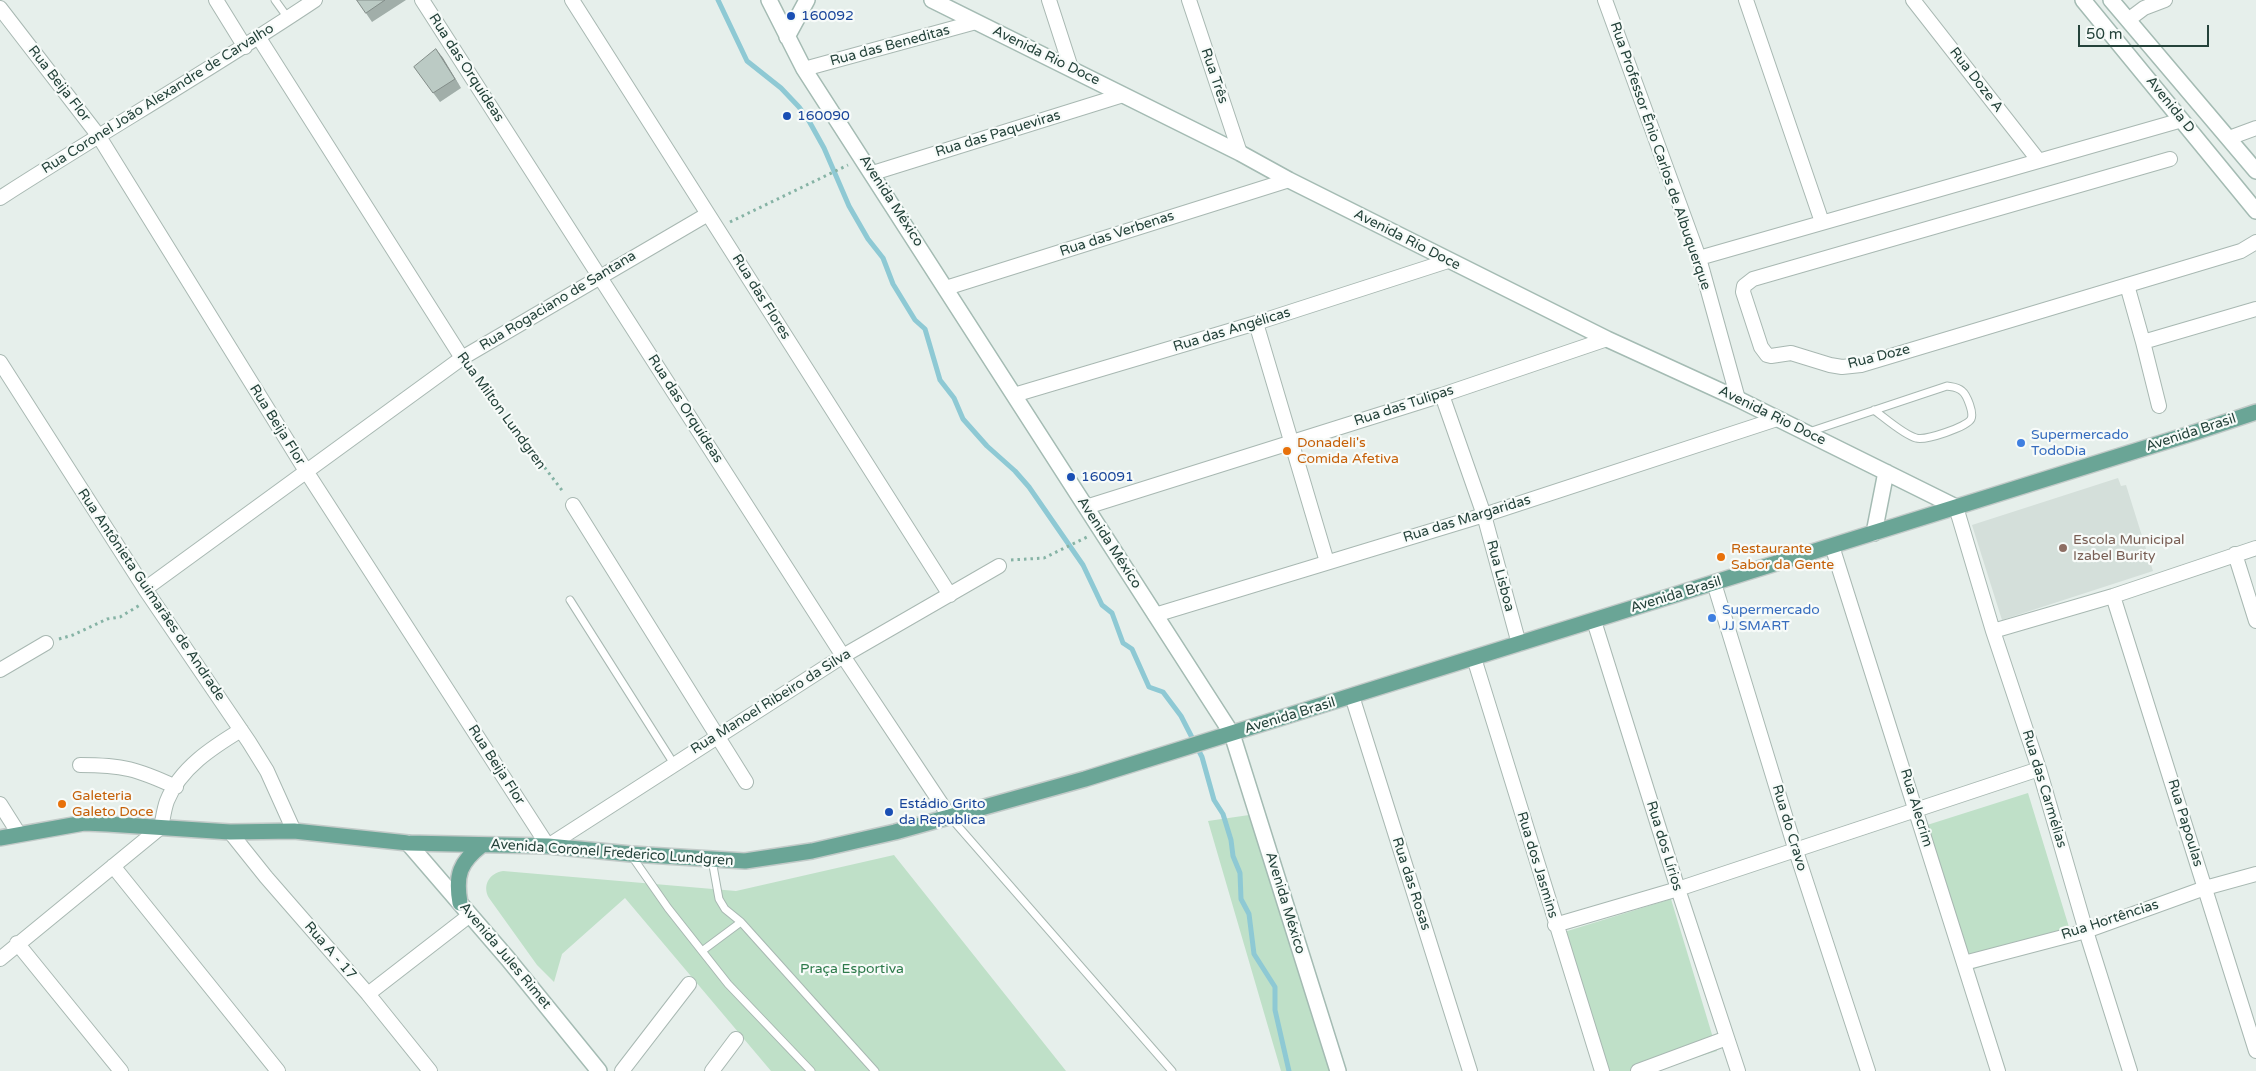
<!DOCTYPE html>
<meta charset="utf-8">
<style>
body{margin:0}
#map{position:relative;width:2256px;height:1071px;overflow:hidden;background:#e6efeb;font-family:"Varela Round",sans-serif}
canvas{display:block}
.scale{position:absolute;left:2078px;top:25px;width:131px;height:22px;box-sizing:border-box;border:2px solid #24423a;border-top:0;padding-left:6px;font-size:15px;line-height:18px;white-space:nowrap;color:#24423a;-webkit-text-stroke:4px #f7fbf9;paint-order:stroke}
</style>
<div id="map">
<canvas width="2256" height="1071"></canvas>
<div class="scale">50 m</div>
</div>
<script>
const g = document.querySelector('canvas').getContext('2d');
g.lineJoin = 'round';
function fillPath(path, color) {
  g.fillStyle = color;
  g.fill(path, 'evenodd');
}
function trace(path, color, width, dash) {
  g.strokeStyle = color;
  g.lineWidth = width;
  g.lineCap = dash ? 'butt' : 'round';
  g.setLineDash(dash || []);
  g.stroke(path);
}
function label(font, color, halo, rows, align = 'center') {
  g.font = font + ' "Varela Round",sans-serif';
  g.lineWidth = 4.5;
  g.setLineDash([]);
  g.textBaseline = 'middle';
  g.strokeStyle = halo;
  g.fillStyle = color;
  for (const [text, x, y, turn = 0] of rows) {
    g.save();
    g.translate(x, y);
    g.rotate((+turn || 0) * Math.PI / 180);
    g.textAlign = isNaN(turn) ? turn : align;
    if (halo) g.strokeText(text, 0, 0);
    g.fillText(text, 0, 0);
    g.restore();
  }
}
fillPath(new Path2D(`
 M2118,478L2121,486L2126,485L2153,571L2002,620L1972,525Z`), '#d4dfda');
fillPath(new Path2D(`
 M2028,793L2072,937L1968,971L1924,826Z
 M1256,814L1335,1071H1281L1208,821Z
 M894,855L1066,1071H771L625,898L562,954L554,982L537,965L489,898C482,886 489,873 503,871L736,891Z
 M1671,899L1717,1051L1653,1071H1606L1564,932Z`), '#bfe0c8');
trace(new Path2D(`
 M718,0L747,61L781,88L799,107L809,121L824,148L849,206L868,239L883,258L893,284L915,320L925,329L940,380L954,398L963,419L987,446L1015,471L1029,487L1083,565L1102,605L1112,613L1123,643L1132,649L1149,687L1163,692L1181,716L1202,757L1214,800L1223,814L1231,840L1233,856L1240,873L1241,899L1249,914L1254,954L1275,987V1010L1289,1071`), '#8ec9d4', 5);
const lane = new Path2D(`
 M275,0L288,18
 M1809,432L1947,386C1953,387 1958,387 1962,391C1967,395 1974,413 1971,419C1967,427 1925,441 1916,438C1904,435 1885,418 1874,410
 M570,600L674,764
 M950,817L1172,1071
 M631,855L668,908L728,984L811,1071
 M712,860L719,899L725,909L741,922L875,1071
 M702,951L741,922`);
const street = new Path2D(`
 M216,0L245,47
 M422,0L843,656L950,817
 M572,0L950,595
 M1049,0L1071,68
 M1189,0L1240,153
 M1605,0L1699,258L1738,399
 M1746,0L1822,222
 M1913,0L2039,161
 M0,8L98,135L306,471L548,846L843,656L999,566
 M2128,20L2144,8L2165,0
 M259,38L462,358
 M804,69L976,22
 M2229,138L2256,128
 M2170,159L1753,279L1744,286L1743,292L1761,347L1767,355L1771,356L1791,353L1830,365L1842,367L1861,365L2241,251L2256,242
 M873,173L1123,95
 M0,198C104,131 212,69 315,0
 M1699,258L2182,120
 M2127,285L2143,342L2256,309
 M946,288L1289,180
 M1256,323L1327,562
 M2143,342L2159,406
 M0,362L145,589L249,742L267,771L294,831
 M1014,395L1256,323L1448,261
 M1442,395L1484,515L1519,644
 M573,505L746,782
 M1086,507L1442,395L1607,339
 M1956,507L1993,631L2039,769L2086,931L2130,1071
 M1832,546L1998,1071
 M2235,554L2256,621
 M1714,583L1795,848L1868,1071
 M145,589L462,358L708,214
 M2113,596L2256,1051
 M1155,615L1484,515L1777,419
 M1594,621L1678,889L1738,1071
 M1993,631L2113,596L2256,548
 M1474,658L1602,1071
 M0,670L46,643
 M1352,696L1470,1071
 M80,765C123,765 137,769 176,787
 M0,804L19,834
 M230,832L266,877L368,994L430,1071
 M113,866L278,1071
 M1555,925L1678,889L2039,769
 M17,943L121,1071
 M0,959L161,827C163,819 164,809 167,801C180,768 213,747 241,730
 M1964,963L2086,931L2205,888L2256,874
 M368,994L470,915
 M622,1071L689,984
 M712,1071L736,1039
 M1638,1071L1727,1038`);
const secondary = new Path2D(`
 M769,0L804,69L1232,734L1338,1071
 M932,0L1240,153L1289,180L1607,339L1738,399L1956,507
 M2083,0L2256,211
 M2111,0L2256,171
 M787,37L807,0
 M1874,533L1886,472
 M408,843L508,959L599,1071`);
const primary = new Path2D(`
 M0,838L84,823L107,824L230,832L294,831L408,843L548,846L631,854L745,861L812,851L895,832L1085,779L2193,433L2256,412
 M460,903C455,875 460,862 482,845`);
trace(lane, '#a8b8b2', 9);
trace(street, '#a8b8b2', 16);
trace(secondary, '#a4bbb3', 18);
trace(primary, '#c2cac8', 18);
trace(new Path2D(`
 M730,222L848,165
 M470,369L564,493
 M1011,560L1044,558L1087,537
 M59,639L73,635L107,619L120,617L140,605`), '#86b3a5', 3, [2.5, 4]);
trace(lane, '#fff', 7);
trace(street, '#fff', 14);
trace(secondary, '#fff', 15);
trace(primary, '#6aa596', 15);
fillPath(new Path2D(`
 M357,0H406L372,22Z
 M436,49L461,88L440,102L414,67Z`), '#a1aea9');
fillPath(new Path2D(`
 M436,49L443,58L461,88L455,79Z`), '#838d89');
const building = new Path2D(`
 M357,0H385L366,13Z
 M436,49L455,79L433,93L414,67Z`);
fillPath(building, '#bbcac4');
trace(building, '#838d89', 1);
for (const [x, y, r, color] of [
 [791,16,5,"#1a4fb4"],
 [787,116,5,"#1a4fb4"],
 [2021,443,5,"#3f7fe0"],
 [1287,451,5,"#e8710a"],
 [1071,477,5,"#1a4fb4"],
 [2063,548,5,"#8d6e63"],
 [1721,557,5,"#e8710a"],
 [1712,618,5,"#3f7fe0"],
 [62,804,5,"#e8710a"],
 [889,812,5,"#1a4fb4"]
]) {
  const dot = new Path2D();
  dot.arc(x, y, r, 0, 2 * Math.PI);
  g.fillStyle = color;
  g.fill(dot);
  trace(dot, '#f7fbf9', 2);
}
label('14px', '#164399', '#f7fbf9', [
 ["160092",801,16],
 ["160090",797,116],
 ["160091",1081,477],
 ["Estádio Grito",899,804],
 ["da Republica",899,820]
], 'left');
label('14px', '#24423a', '#f7fbf9', [
 ["Rua das Beneditas",890,46,-15],
 ["Avenida Rio Doce",1046,56,26],
 ["Rua das Orquídeas",466,68,57],
 ["Rua Três",1214,76,71],
 ["Rua Doze A",1976,80,52],
 ["Rua Beija Flor",59,84,52],
 ["Rua Coronel João Alexandre de Carvalho",158,99,-32],
 ["Avenida D",2170,105,51],
 ["Rua das Paqueviras",998,134,-17],
 ["Rua Professor Ênio Carlos de Albuquerque",1660,156,71],
 ["Avenida México",891,201,57],
 ["Rua das Verbenas",1117,234,-18],
 ["Avenida Rio Doce",1407,240,27],
 ["Rua das Flores",761,297,58],
 ["Rua Rogaciano de Santana",558,301,-31],
 ["Rua das Angélicas",1232,330,-17],
 ["Rua Doze",1879,357,-14],
 ["Rua das Tulipas",1404,406,-18],
 ["Rua das Orquídeas",685,409,57],
 ["Rua Milton Lundgren",501,411,54],
 ["Avenida Rio Doce",1772,416,26],
 ["Rua Beija Flor",277,425,58],
 ["Avenida Brasil",2191,433,-18],
 ["Rua das Margaridas",1467,519,-17],
 ["Avenida México",1109,543,57],
 ["Rua Lisboa",1500,576,75],
 ["Rua Antônieta Guimarães de Andrade",151,595,56],
 ["Avenida Brasil",1676,595,-17],
 ["Rua Manoel Ribeiro da Silva",771,702,-32],
 ["Avenida Brasil",1290,716,-17],
 ["Rua Beija Flor",496,765,57],
 ["Rua das Carmélias",2044,789,73],
 ["Rua Alecrim",1916,808,73],
 ["Rua Papoulas",2185,823,73],
 ["Rua do Cravo",1789,828,73],
 ["Rua dos Lírios",1664,846,73],
 ["Avenida Coronel Frederico Lundgren",612,853,4],
 ["Rua dos Jasmins",1537,865,73],
 ["Rua das Rosas",1411,884,72],
 ["Avenida México",1285,903,73],
 ["Rua Hortências",2110,920,-18],
 ["Rua A - 17",330,951,49],
 ["Avenida Jules Rimet",505,956,50]
]);
label('14px', '#366cbe', '#f7fbf9', [
 ["Supermercado",2031,435],
 ["TodoDia",2031,451],
 ["Supermercado",1722,610],
 ["JJ SMART",1722,626]
], 'left');
label('14px', '#c56008', '#f7fbf9', [
 ["Donadeli's",1297,443],
 ["Comida Afetiva",1297,459],
 ["Restaurante",1731,549],
 ["Sabor da Gente",1731,565],
 ["Galeteria",72,796],
 ["Galeto Doce",72,812]
], 'left');
label('14px', '#785e54', '#f7fbf9', [
 ["Escola Municipal",2073,540],
 ["Izabel Burity",2073,556]
], 'left');
label('14px', '#2d7a4b', '#f7fbf9', [
 ["Praça Esportiva",852,969]
]);
</script>
